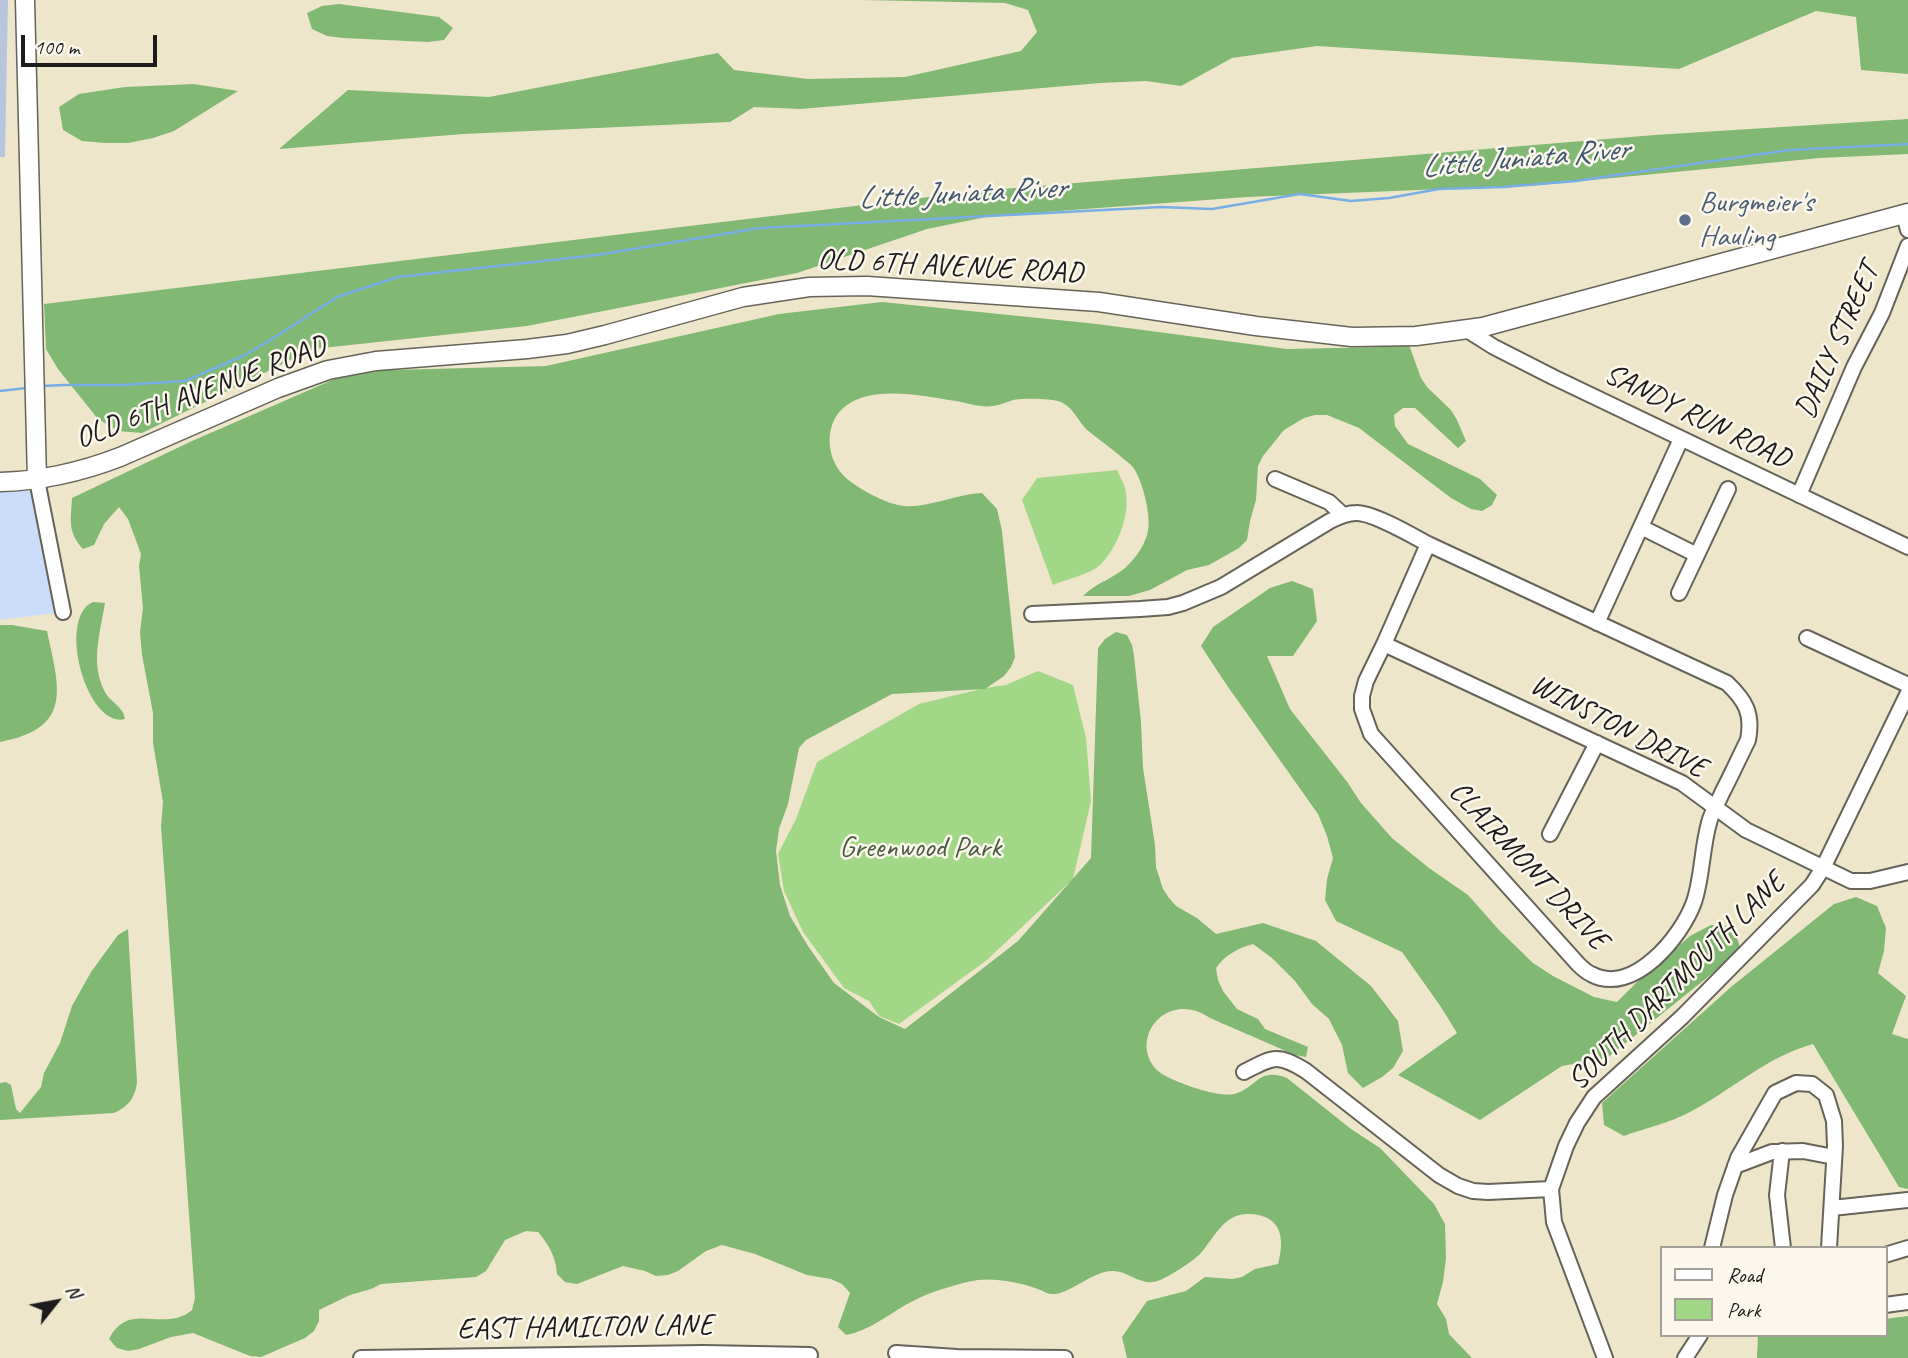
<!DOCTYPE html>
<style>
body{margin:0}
#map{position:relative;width:1908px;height:1358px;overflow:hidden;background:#eee6ca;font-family:Caveat,sans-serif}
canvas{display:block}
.legend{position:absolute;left:1660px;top:1246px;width:228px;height:91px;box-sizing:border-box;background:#fbf7ec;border:2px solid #a29f99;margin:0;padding:9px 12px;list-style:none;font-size:21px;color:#1c1c1c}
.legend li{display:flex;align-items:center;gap:14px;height:35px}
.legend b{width:35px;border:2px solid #a29f99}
.north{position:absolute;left:21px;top:1267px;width:70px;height:70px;-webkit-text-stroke:5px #fbf7ec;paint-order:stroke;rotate:59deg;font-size:19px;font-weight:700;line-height:28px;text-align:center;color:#1c1c1c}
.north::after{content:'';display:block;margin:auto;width:24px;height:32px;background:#1c1c1c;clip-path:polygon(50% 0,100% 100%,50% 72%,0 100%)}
.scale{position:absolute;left:21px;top:35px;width:136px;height:32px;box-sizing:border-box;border:4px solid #1c1c1c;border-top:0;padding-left:9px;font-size:21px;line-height:24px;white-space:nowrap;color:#1c1c1c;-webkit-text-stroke:5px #fbf7ec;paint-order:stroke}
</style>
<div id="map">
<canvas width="1908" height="1358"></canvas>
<ul class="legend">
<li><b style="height:9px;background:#fff"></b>Road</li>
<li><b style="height:19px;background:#a2d787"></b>Park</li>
</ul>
<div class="north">N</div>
<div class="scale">100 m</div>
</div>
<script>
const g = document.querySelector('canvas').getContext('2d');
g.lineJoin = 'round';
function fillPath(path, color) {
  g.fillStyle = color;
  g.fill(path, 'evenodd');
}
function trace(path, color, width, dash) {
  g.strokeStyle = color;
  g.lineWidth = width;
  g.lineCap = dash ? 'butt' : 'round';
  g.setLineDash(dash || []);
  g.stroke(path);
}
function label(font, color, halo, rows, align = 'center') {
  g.font = font + ' Caveat,sans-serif';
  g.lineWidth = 5;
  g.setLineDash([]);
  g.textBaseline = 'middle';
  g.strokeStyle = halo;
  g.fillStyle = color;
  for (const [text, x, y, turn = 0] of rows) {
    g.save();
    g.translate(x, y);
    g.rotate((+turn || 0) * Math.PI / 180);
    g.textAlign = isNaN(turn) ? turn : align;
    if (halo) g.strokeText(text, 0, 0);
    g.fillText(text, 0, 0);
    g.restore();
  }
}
fillPath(new Path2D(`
 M40,482L63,612L0,620V484Z`), '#cbdcf9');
fillPath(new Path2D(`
 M0,0H8L5,157H0Z`), '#b7c5de');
fillPath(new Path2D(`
 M1117,470C1119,475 1122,480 1124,485C1133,510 1118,548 1099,566C1089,574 1065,580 1053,585L1022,500L1037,478Z
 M1038,671L1073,685L1086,738L1091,801L1073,879L987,960L899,1024L879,1016L869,1001L844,988L803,932L784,891L778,854L796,819L817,762L919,704L985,688L1006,685Z`), '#a2d787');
fillPath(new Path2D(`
 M862,0H1908V74L1861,70L1856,17L1816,11L1679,69L1317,46L1232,58L1181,86L1146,81L1100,83L801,109L754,107L730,122L463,134L279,149L348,90L489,97L718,53L734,70L808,79L905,77L1021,51L1037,32L1028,10L1005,3Z
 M339,4L439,17L453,28L444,40L428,42L343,38L327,36L312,29L307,13L322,6Z
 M194,84L238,91L174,131L153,138L128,143H105L82,141L63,130L59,107L79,94L125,87Z
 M1908,119V154L1820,158L1540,185L1247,197L991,216L927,229L797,273L527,326L313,349L142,433L118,431L98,419L58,369L46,349L44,304L979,191L1655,135Z
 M882,302L1097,324L1287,349L1382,347L1399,343L1409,345L1421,378L1427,387L1451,410L1457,420L1466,441L1458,448L1415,408H1403L1394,415L1395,426L1408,444L1480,479L1497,495L1492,505L1482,511L1471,509L1451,498L1359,428L1327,415H1315L1304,418L1284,430L1263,456L1258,466L1256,500L1250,521L1247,540L1239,548L1209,565L1187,570L1150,590L1129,596H1083C1096,582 1117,578 1130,563C1138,555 1146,542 1148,531C1151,517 1144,488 1137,474C1134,466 1126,461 1119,455C1109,446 1096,438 1086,429C1078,420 1072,407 1061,402C1051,398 1023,398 1013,400C1006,402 1000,405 993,406C981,408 967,403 956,401C925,396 875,385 847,405C824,421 825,456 843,475C854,487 888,505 904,506C928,508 957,494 982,493L997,509L1002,531L1015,657L1011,667L1004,676L985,689L892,694L806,740L799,748L788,804L779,829L776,851L780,885L790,916L808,946L834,983L879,1017L905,1029L1018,941L1091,858L1098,648L1105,639L1116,632L1127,635L1132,645L1134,656L1141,722L1143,768L1155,845L1156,867L1163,889L1169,898L1176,906L1197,918L1216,934L1263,923L1316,941L1371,986L1398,1021L1403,1051L1393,1068L1382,1077L1363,1088L1348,1073L1342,1045L1329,1019L1312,1004L1295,981L1272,958L1253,944C1238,948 1225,955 1216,968L1218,980L1223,991L1237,1009L1258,1019L1265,1029L1308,1047L1306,1057L1295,1055L1210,1018C1165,988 1128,1041 1157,1070C1168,1081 1219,1098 1234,1094C1258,1088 1257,1067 1287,1078L1351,1129L1380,1148L1434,1204L1445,1224L1446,1258L1443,1282L1437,1304L1446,1319L1449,1334L1472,1358H1127L1122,1337L1147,1301L1186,1291L1205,1277L1232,1279L1242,1277L1255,1269L1278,1264C1285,1239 1282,1216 1251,1214C1224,1212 1215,1237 1200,1254C1192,1262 1170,1276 1160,1280C1142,1288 1131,1272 1114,1271C1093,1269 1070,1296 1050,1294C1045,1293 1040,1289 1035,1288C1018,1282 996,1278 978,1280C960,1283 933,1291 917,1299C893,1310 873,1330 846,1335L838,1327L850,1293L842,1284L831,1279L807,1275L755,1254L722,1245L706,1251L678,1271L668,1275L656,1276L645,1271L623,1266L577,1284L565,1282L557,1274C556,1257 549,1245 538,1232L526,1231L505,1240L486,1271L476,1277L381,1284L371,1289L350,1295L319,1310V1321L314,1331L305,1338L261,1357L250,1356L193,1333L171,1337L139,1349L128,1351L117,1348L109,1339C127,1304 155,1327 182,1316C186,1315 189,1312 192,1310L195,1298L161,826L163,802L153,743V713L142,655L140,632L143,608L139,566L141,554L128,519L119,507L104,524L94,545L83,549C67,531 71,520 72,498L192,441L353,371L546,366L779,314Z
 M1292,581L1313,589L1317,621L1293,656H1267L1290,709L1348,783L1361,803L1392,838L1429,868L1468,895L1499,930L1533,963L1553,976L1594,997L1617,1002L1654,965L1673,951L1690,936L1711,925L1733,926L1740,947L1724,964L1607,1058L1562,1066L1480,1120L1398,1075L1457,1033L1441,1007L1402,952L1336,921L1325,900L1327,879L1333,858L1327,836L1318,814L1226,684L1201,646L1213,627L1270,588Z
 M93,602L105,603C100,633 90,664 105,692C111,703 123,706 125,719C87,729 56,618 93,602Z
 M0,625H12L47,631C59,688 74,728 0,742Z
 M1856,897L1877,906L1886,928L1884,951L1878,973L1906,996L1892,1034L1908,1039V1189L1899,1187L1813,1044C1766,1057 1732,1090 1690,1112C1670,1123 1645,1128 1624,1136L1604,1125L1602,1103L1731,987L1834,904Z
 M128,929L137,1082C135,1098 129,1106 114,1113L0,1120V1083L6,1082L11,1085L16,1109L20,1113L41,1087L44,1073L60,1043L72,1006L91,972L118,935Z
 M1908,1316V1358H1757L1758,1335H1885V1319Z`), '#81b874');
trace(new Path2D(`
 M42,386L64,385H121L185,381L243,356L272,339L337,297L398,277L597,255L760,228L1161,207L1212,209L1300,194L1351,201L1389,198L1439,189L1503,187L1576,181L1789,150L1908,144
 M0,391L26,388`), '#76aee5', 2.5);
const minor = new Path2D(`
 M1904,214L1908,230
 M1467,330L1494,347L1553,377L1908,547
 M1275,479L1329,502L1343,515
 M37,480L63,612
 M1799,495L1854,367L1882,313L1908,246
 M1641,527L1697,555L1679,593
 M1428,544L1727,683C1746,701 1753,714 1748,740C1739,758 1731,776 1722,793C1718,803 1711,813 1709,823C1702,847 1702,879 1694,902C1682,936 1633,997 1591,974C1586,972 1582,968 1578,964L1371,734L1362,709V696L1366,681L1384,644Z
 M1697,555L1728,489
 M1032,614L1140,609L1168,607L1183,603L1221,587L1330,521C1338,517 1347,513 1356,513C1372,512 1413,536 1428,544
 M1597,623L1681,439
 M1807,638L1908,685
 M1384,644L1682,783L1746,830L1851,881H1870L1908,872
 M1550,834L1597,743
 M1244,1072C1273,1057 1277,1053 1306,1071L1439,1175L1458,1186L1473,1191L1488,1192L1551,1189
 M1782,1151L1777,1195L1783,1248
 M1735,1166L1772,1152L1803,1151L1834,1157
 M1832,1208L1908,1200
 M1712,1248L1725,1195L1738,1158L1775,1093L1796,1083L1812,1084L1826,1095L1834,1121L1835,1146L1829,1248
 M1885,1255L1908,1248
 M1885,1305L1908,1302
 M896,1353L957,1357L1065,1358
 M361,1358L703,1353L810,1355
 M1605,1358L1554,1222L1551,1189L1566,1146L1577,1123L1594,1097L1682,1017L1812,885L1823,868L1908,693
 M1685,1358L1700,1335`);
const major = new Path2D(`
 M25,0L37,480
 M0,482C42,481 81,472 120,457L278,388L328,370L376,361L527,349L567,344L605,335L743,297L809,287L867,286L1099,302L1256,326L1352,337L1416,336L1483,327L1908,213`);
trace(minor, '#666359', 18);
trace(major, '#666359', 21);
trace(minor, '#fff', 14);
trace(major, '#fff', 18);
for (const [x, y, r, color] of [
 [1685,220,7,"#5c6f8a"]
]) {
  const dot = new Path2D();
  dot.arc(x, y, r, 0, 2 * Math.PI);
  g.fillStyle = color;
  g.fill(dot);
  trace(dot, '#fbf7ec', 2.5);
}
label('30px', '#4e5e75', '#fbf7ec', [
 ["Burgmeier's",1699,203],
 ["Hauling",1699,237]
], 'left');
label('30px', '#1c1c1c', '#fbf7ec', [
 ["OLD 6TH AVENUE ROAD",950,267,3],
 ["DAILY STREET",1838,341,-66],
 ["OLD 6TH AVENUE ROAD",201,393,-21],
 ["SANDY RUN ROAD",1697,417,26],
 ["WINSTON DRIVE",1618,727,27],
 ["CLAIRMONT DRIVE",1528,866,47],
 ["SOUTH DARTMOUTH LANE",1677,982,-45],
 ["EAST HAMILTON LANE",585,1328,-1]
]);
label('30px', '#4b5d41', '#fbf7ec', [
 ["Greenwood Park",920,848]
]);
label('italic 32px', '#40566c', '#fbf7ec', [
 ["Little Juniata River",1525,159,-5],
 ["Little Juniata River",962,194,-3]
]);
</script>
